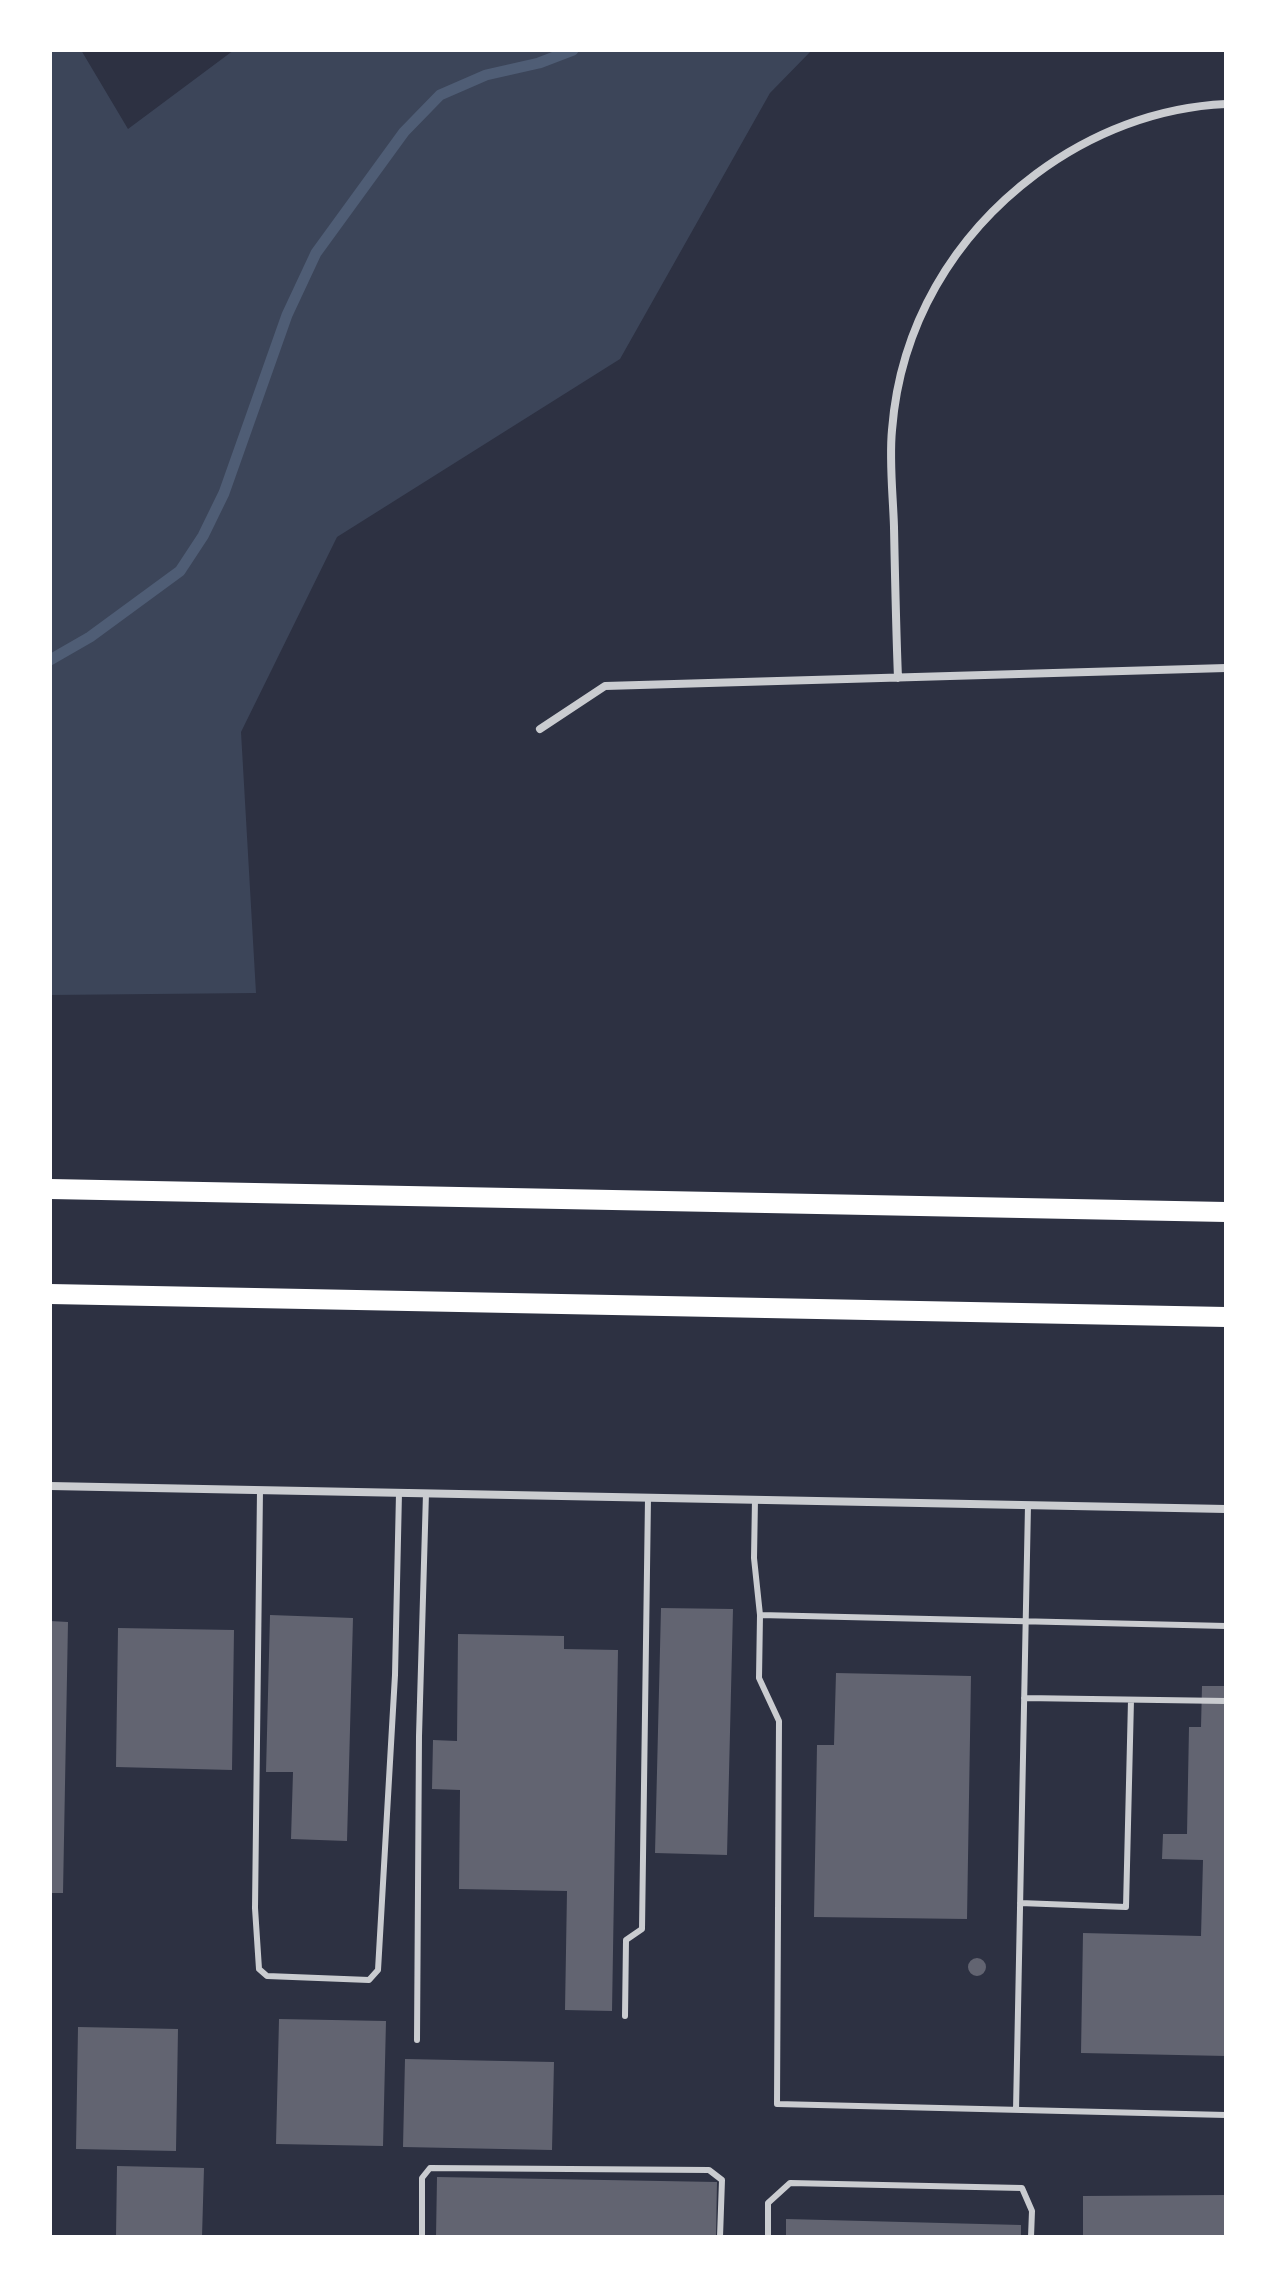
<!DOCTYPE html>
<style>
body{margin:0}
#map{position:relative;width:1276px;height:2287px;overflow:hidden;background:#2d3142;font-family:Barlow,sans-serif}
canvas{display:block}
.frame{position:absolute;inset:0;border:52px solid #fff;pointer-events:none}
</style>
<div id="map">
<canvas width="1276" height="2287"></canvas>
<div class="frame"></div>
</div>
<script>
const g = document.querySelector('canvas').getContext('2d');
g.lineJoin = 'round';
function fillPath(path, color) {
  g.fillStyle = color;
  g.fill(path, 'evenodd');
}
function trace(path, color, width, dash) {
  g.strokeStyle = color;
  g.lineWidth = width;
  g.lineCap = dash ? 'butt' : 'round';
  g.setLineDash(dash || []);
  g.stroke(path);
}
fillPath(new Path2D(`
 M50,50H81L128,129L234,50H812L770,93L620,359L337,537L241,732L256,993L50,995Z`), '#3c4559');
trace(new Path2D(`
 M50,660L90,637L180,571L203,536L224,493L287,315L316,253L404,132L440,95L486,75L539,63L573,50`), '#4f5d75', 11);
fillPath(new Path2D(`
 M661,1608L733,1609L727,1855L655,1853Z
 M270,1615L353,1618L347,1841L291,1839L293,1772H266Z
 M50,1621L68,1622L63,1893H50Z
 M118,1628L234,1630L232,1770L116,1767Z
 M458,1634L564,1636V1649L618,1650L612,2011L565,2010L567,1891L459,1889L460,1790L432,1789L433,1740L457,1741Z
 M836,1673L971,1676L967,1919L814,1917L817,1745H834Z
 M1202,1686H1226V2056L1081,2053L1083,1933L1201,1936L1203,1860L1162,1859L1163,1834H1187L1189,1727H1201Z
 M968 1967a9 9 0 1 1 18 0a9 9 0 1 1-18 0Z
 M279,2019L386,2021L383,2146L276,2144Z
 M78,2027L178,2029L176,2151L76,2149Z
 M405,2059L554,2062L552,2150L403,2147Z
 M117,2166L204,2168L202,2237H116Z
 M437,2177L717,2182L716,2237H436Z
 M1226,2195V2237H1083V2196Z
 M786,2219L1021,2225V2237H786Z`), '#626471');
trace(new Path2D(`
 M260,1490L255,1908L259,1969L267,1976L369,1980L378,1970L395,1675L399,1493
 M755,1499L754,1558L760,1615L759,1678L779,1721L777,2104L1226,2115
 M760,1615L1226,1626
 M1024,1698L1226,1701
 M1020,1903L1126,1907L1131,1700
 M625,2016L626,1940L642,1929L648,1498
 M417,2040L419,1736L426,1493
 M1016,2110L1028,1505
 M422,2237V2178L430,2168L709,2170L722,2180L720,2237
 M768,2237V2203L790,2183L1022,2188L1032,2211L1031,2237`), '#caccd0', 6);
trace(new Path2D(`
 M898,678C896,628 895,577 894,527C893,495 889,461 892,430C900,326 953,236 1036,174C1091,133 1157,107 1226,104
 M540,729L605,686L1226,668
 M50,1486L1226,1509`), '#caccd0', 8);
trace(new Path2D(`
 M50,1189L1226,1212
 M50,1294L1226,1317`), '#fff', 20);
</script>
